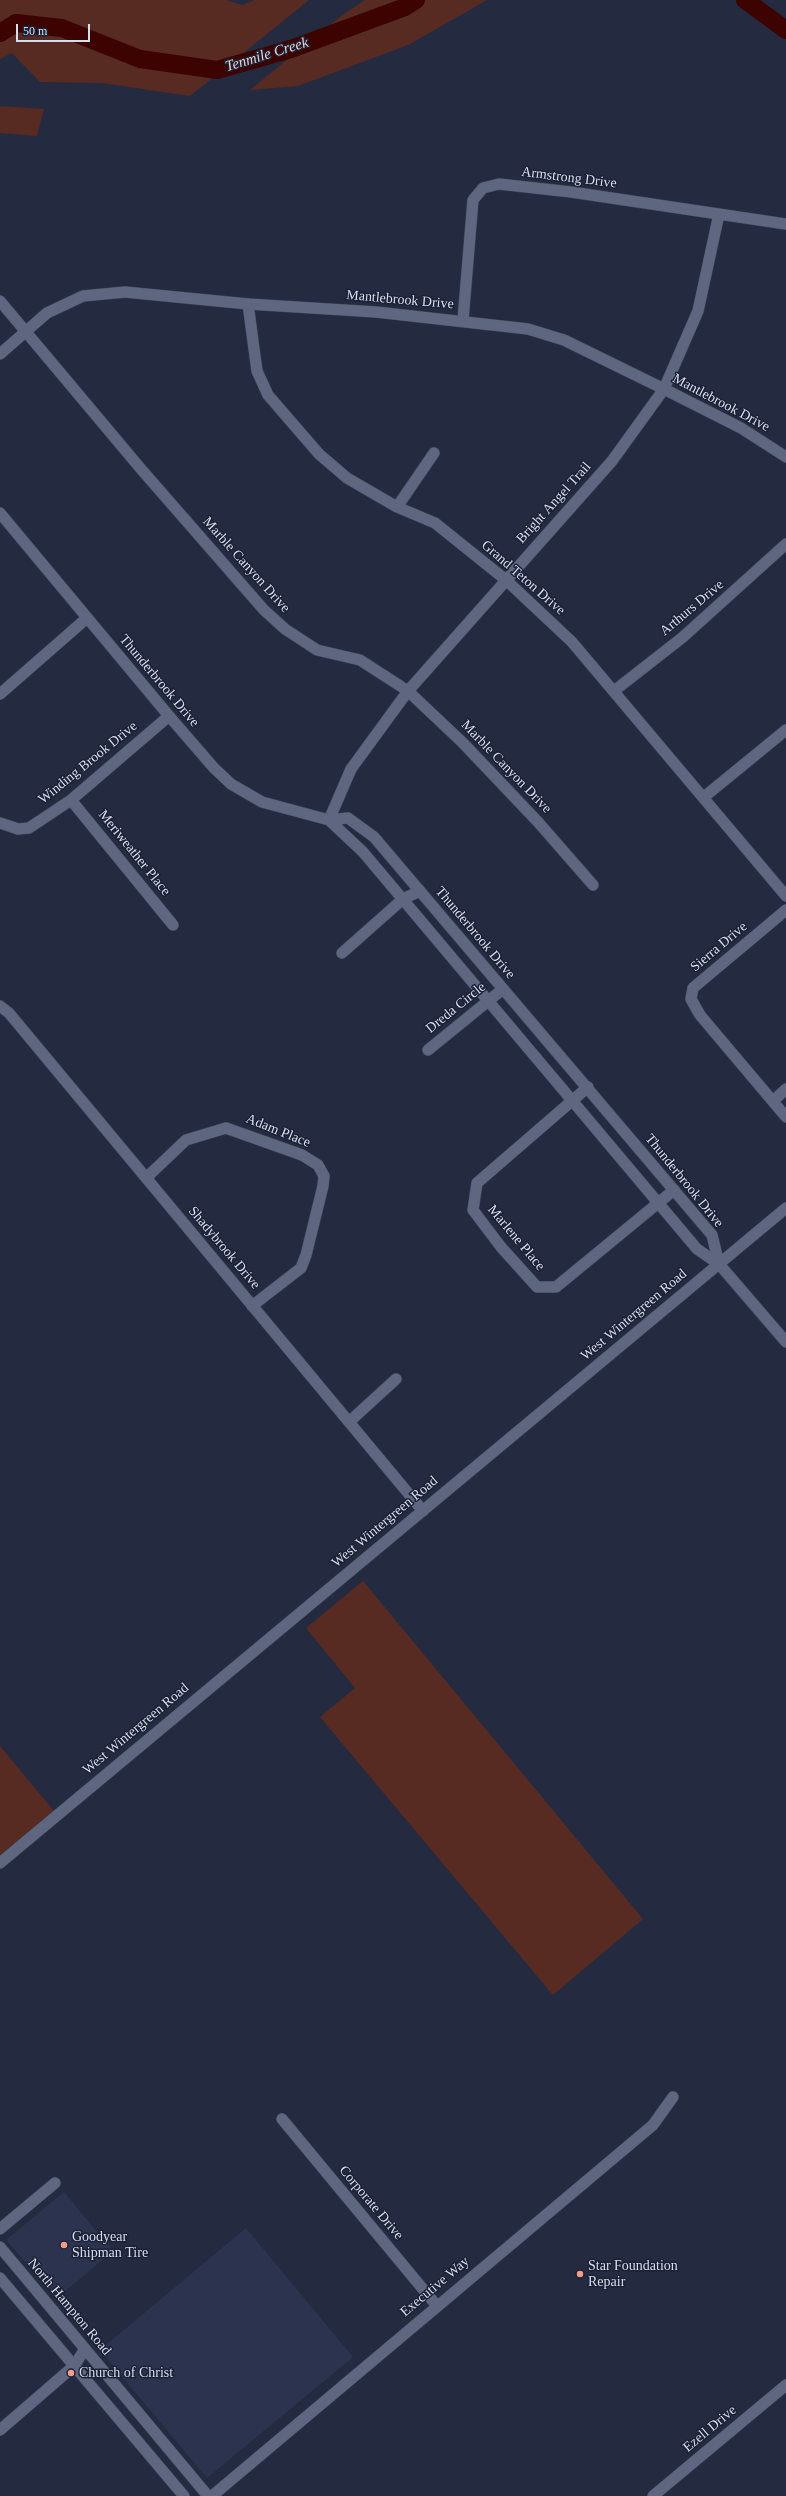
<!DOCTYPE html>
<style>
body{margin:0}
#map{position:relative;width:786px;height:2496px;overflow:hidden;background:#242b41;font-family:Georgia,serif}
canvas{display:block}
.scale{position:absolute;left:16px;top:24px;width:74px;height:18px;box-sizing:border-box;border:2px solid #d9deed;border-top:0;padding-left:5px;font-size:12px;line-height:14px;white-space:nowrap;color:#d9deed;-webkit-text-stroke:3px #1b2136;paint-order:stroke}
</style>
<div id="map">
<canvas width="786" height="2496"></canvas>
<div class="scale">50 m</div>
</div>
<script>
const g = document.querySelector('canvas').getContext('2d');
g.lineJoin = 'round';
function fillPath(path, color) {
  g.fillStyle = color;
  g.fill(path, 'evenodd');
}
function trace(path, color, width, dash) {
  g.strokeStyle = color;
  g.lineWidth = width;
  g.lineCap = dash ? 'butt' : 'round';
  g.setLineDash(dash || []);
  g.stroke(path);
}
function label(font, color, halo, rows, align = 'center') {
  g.font = font + ' Georgia,serif';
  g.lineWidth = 3;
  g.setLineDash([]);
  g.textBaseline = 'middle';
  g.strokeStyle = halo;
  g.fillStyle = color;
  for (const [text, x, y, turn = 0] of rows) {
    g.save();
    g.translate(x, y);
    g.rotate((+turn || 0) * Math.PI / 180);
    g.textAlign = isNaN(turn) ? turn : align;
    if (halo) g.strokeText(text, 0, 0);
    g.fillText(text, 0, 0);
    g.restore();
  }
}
fillPath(new Path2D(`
 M64,2192L113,2251L57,2298L6,2240Z
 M246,2228L353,2357L207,2478L100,2350Z`), '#2c334f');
fillPath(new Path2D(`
 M0,0H226L242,5L255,0H309L190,96L102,83L40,82L12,53L0,59Z
 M365,0H487L408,45L298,86L250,90L341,16Z
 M0,106L44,109L37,136L0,133Z
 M363,1581L643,1919L553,1995L320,1717L355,1688L306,1628Z
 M0,1746L54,1811L0,1855Z`), '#572b22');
trace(new Path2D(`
 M745,0L786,30
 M0,33L16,23L62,28L140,59L217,70L291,49L405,7L416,0`), '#3c0300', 18);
const minor = new Path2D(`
 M0,301L141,469L264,610L285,629L317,650L360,660L408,691L463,743L538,822L593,885
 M248,304L257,371L268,395L319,454L347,478L397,507L435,523L506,580L572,642L786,896
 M463,320L473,200L483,188L499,184L571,192L786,224
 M397,507L434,453
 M614,691L683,637L786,544
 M0,694L87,618
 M704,797L786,730
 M71,800L173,925
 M329,820L351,769L408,691L612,461L664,389L698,311L719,214
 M0,823L18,829L29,828L71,800L169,716
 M786,910L693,988L691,999L700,1015L786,1117
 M342,953L403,899L420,891
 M0,1006L9,1013L423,1511
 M428,1050L503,989
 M588,1087L477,1183L473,1210L501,1247L537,1287H556L674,1190
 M773,1101L786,1089
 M146,1178L186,1140L226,1128L302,1155L318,1165L324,1176L323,1186L306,1255L301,1268L252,1306
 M349,1422L396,1379
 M282,2119L437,2306
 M0,2229L55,2183
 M0,2430L74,2366L85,2349
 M212,2496L653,2125L673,2097
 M653,2496L786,2385`);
const tertiary = new Path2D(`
 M0,354L47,313L83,296L125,292L248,304L376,312L528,329L564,340L664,389L741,428L786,457
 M0,513L169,716L214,768L231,784L262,802L329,820L348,818L374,837L712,1235L719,1264
 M329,820L363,852L697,1249L719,1264L786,1342`);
const secondary = new Path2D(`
 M0,1863L786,1208
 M0,2247L208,2496
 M0,2278L184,2496`);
trace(minor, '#42485a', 12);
trace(tertiary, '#42485a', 12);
trace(secondary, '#42485a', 12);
trace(minor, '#5e6680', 11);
trace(tertiary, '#5e6680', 11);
trace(secondary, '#5e6680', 11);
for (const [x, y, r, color] of [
 [64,2245,4,"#f49e8a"],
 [580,2274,4,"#f49e8a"],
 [71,2373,4,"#f49e8a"]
]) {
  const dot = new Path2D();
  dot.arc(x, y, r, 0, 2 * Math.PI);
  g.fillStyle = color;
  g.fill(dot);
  trace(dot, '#1b2136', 1.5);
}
label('14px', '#d9deed', '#1b2136', [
 ["Armstrong Drive",569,178,7],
 ["Mantlebrook Drive",400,300,5],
 ["Mantlebrook Drive",721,403,28],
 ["Bright Angel Trail",554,503,-48],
 ["Marble Canyon Drive",246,565,48],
 ["Grand Teton Drive",523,578,41],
 ["Arthurs Drive",692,608,-40],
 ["Thunderbrook Drive",159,681,50],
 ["Winding Brook Drive",88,763,-39],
 ["Marble Canyon Drive",506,767,46],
 ["Meriweather Place",134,853,51],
 ["Thunderbrook Drive",475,933,50],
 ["Sierra Drive",719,947,-40],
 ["Dreda Circle",456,1008,-39],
 ["Adam Place",278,1131,22],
 ["Thunderbrook Drive",684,1181,51],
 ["Marlene Place",516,1238,50],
 ["Shadybrook Drive",224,1248,50],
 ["West Wintergreen Road",634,1315,-40],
 ["West Wintergreen Road",385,1522,-40],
 ["West Wintergreen Road",136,1729,-40],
 ["Corporate Drive",371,2203,50],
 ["Executive Way",435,2287,-40],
 ["North Hampton Road",69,2307,50],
 ["Ezell Drive",710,2429,-40]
]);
label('14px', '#d9deed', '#1b2136', [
 ["Goodyear",72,2237],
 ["Shipman Tire",72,2253],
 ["Star Foundation",588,2266],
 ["Repair",588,2282],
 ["Church of Christ",79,2373]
], 'left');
label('italic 15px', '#f4ccc3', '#1b2136', [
 ["Tenmile Creek",267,55,-17]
]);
</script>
